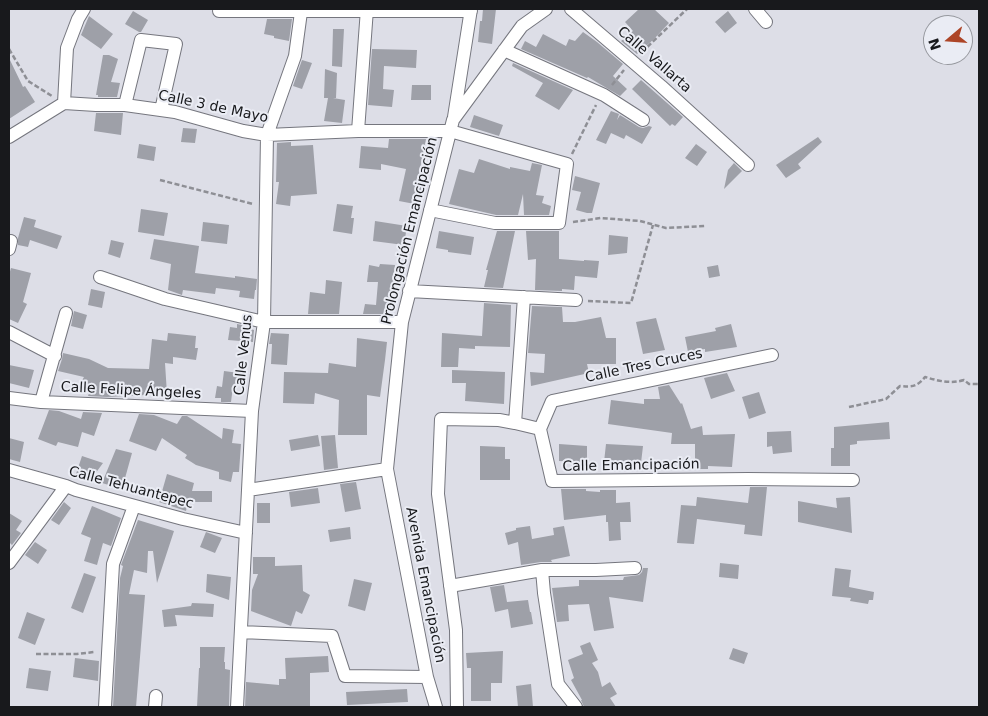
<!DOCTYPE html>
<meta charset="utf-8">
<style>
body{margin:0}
#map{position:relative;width:988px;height:716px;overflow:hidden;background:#dddee7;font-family:"DejaVu Sans",sans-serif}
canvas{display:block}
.frame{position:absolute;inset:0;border:10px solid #18191c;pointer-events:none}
.north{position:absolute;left:923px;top:15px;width:50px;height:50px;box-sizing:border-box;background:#eaecf4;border:1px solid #96989e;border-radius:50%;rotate:252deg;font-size:14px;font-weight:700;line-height:20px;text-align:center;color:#18191c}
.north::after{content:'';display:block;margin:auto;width:18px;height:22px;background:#ad4527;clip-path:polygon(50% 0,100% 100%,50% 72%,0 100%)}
</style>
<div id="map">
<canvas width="988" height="716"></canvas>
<div class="frame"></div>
<div class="north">N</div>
</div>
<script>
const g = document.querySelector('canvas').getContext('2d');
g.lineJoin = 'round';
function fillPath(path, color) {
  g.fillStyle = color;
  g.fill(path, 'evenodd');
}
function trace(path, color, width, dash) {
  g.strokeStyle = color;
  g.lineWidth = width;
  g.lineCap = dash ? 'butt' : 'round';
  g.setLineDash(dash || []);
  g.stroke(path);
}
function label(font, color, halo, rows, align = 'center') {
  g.font = font + ' "DejaVu Sans",sans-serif';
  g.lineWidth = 4;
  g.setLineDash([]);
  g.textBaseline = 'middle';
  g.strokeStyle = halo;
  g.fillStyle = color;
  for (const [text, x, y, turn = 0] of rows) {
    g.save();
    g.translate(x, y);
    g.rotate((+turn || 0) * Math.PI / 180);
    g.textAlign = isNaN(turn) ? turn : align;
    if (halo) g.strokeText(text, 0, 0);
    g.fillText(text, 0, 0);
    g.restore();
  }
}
fillPath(new Path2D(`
 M483,9H496L492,44L478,42L480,21H482Z
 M639,9H654L669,23L654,39L637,54L621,41L633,31L625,22Z
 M133,11L148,20L141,32H139L125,24Z
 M728,11L737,23L725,33L715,22Z
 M89,16L113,34L101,49L81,35Z
 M267,19H292L289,41L274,38V36L264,34Z
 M333,29H344L342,67L332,66Z
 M583,32L597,42L623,64L613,76L627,89L620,96L588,77L587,78L521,49L525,41L536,47L543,34L566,46L569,39L575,41Z
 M372,49L417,50L416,68L384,66L383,89L394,90L392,107L368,105Z
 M103,55H109L118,59L111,82L120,83L117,97H98V95H96Z
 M9,58L23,87L25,86L35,102L9,119Z
 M302,60L312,63L302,89L293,86Z
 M513,63L573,90L559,110L535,96L543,83L512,66Z
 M325,69L337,73L336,98H333L345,100L342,123L324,121L328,98H324Z
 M641,80L683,117L675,126L672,124L670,126L632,89Z
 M412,85H431V100H411Z
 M611,111L619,114L617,120L620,115L639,127L643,128L649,126L652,127L642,144L626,135L624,139L611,133L606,144L596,140Z
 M96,113H123L121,135L94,131Z
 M474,115L503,125L499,136L470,127Z
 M183,128L197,129L195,143L181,142Z
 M818,137L822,142L798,164L801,168L786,178L776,165Z
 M389,139H426L418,179L425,181L420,205L399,201L406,169L381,164V170L359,168L361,146L388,148Z
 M291,142V146L313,145L317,194L291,196L290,206L276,204L279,182H276L277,143Z
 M139,144L156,147L154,161L137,158Z
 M696,144L707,152L697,166L685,158Z
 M479,159L510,169V167L530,171L532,163L542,165L536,195L544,196L542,203L551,206L549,215H524L523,194L518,215H496L449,204L459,169L474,173Z
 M734,163L742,171L724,189L728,170Z
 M575,176L600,183L592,213H587L576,210L581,192L572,190Z
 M337,204L353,206L351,218H354L352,234L333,231Z
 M141,209L168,213L164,236L138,232Z
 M24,217L36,220L34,227L62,236L57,249L30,240L28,247L18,245V238Z
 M375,221L407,226L404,245L373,241Z
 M203,222L229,225L227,244L201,241Z
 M439,231L474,237L471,255L448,252V250L436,248Z
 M497,231H515L503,288L484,287L488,270H486Z
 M526,231H559V259L584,261V260L599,261L597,278L575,276L574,290L562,289V291L535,290L536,259L528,260Z
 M609,235L628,237L627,253L608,255Z
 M154,239L199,246L195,273L235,278V276L257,279L256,290H255L254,299L239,297L240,291L216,288L215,294L183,290L182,295L168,290L171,264L150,259Z
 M111,240L124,243L120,258L108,254Z
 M380,264L395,265L390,314H363L365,304L376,305L378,282H367L369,265L379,267Z
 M718,265L720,276L709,278L707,267Z
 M11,268L31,273L23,302L27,304L18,323L9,319V275Z
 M326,280L342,282L339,314H308L310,292L325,294Z
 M91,289L105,292L102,308L88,305Z
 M484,303L511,305L510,347L475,346V349L459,348L458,367H441L442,333L482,336Z
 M532,306L562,307L563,322H575L601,317L606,338H616V364H587L589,373L531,386L530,372L544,373L545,354L528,353Z
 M74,311L87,315L83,329L71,326Z
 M656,318L665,350L643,354L636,322Z
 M237,324L251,327V329L254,330L253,342L228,340L230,327L237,328Z
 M731,324L737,347L705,352V349L688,352L685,337L716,331L715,328Z
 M168,333L196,336L195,348H198L196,360L173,357V364L165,363L167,394L107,397L88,396L91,388L80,384L84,377L58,371L62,359L63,353L89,359L108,368L149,369L152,339L167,341Z
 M271,333L289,334L287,365L271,364L272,344H269Z
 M357,338L387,342L385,360L380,397L367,395V435H338L339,400L315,393L314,404L283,403L284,372L328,373L329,363L356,367Z
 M9,365L34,370L29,388L9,383Z
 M452,370L505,372L504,404L465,401L466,383H452Z
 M224,371L239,373L237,386H233L231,402H221V398H215L217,386L222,387Z
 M727,373L735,391L711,399L704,378Z
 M669,385L681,404L682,403L691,429L702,426L703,435L735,434L732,467L708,466V469H695V444H671L672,433L608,424L611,400L644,404V399H660L658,387Z
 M759,392L766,413L749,419L742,397Z
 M49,410L59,411L81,419L83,412L102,413L94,436L82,432L78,447L58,442L56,446L38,439Z
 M139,414L154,415L177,424L182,416H187L222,439L223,428L234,430L232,443L241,444L239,472H233L231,482L219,479V472L196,465L185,458L187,455L162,438L156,451L129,441Z
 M889,422L890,439L857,441V444L850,445V466H831V448H834V427Z
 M791,431L792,452L773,454L772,446L767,447V432Z
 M318,435L320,446L291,451L289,440Z
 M335,435L338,468L324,470L321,436Z
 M9,438L24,442L20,462L9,459Z
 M559,444L587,446V461H585V462L559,461Z
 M606,444L643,446L641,463L604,462Z
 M480,446L505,447V459H510V480H480Z
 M116,449L132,453L122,489L102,483Z
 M82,456L103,463L92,478L91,482L75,477Z
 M167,474L194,483L192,491H212V502H188L186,511L159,502Z
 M356,482L361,509L345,512L340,484Z
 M750,487H767L762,536L744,534L745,525L697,519L694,544L677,543L681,505L696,506L697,497L748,503Z
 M318,488L320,503L291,507L289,492Z
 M561,489H586V491L600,492V490H616V503L630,502L631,522H620L621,540L609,541L608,522H606V515L564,520Z
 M850,497L852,533L798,522V501L837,508L836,498Z
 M64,502L71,508L59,525L51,520Z
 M257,503H270V523H257Z
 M92,506L121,518L111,546L103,543L97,565L84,561L91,538L81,534Z
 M9,513L22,521L16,530L21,533L12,545L9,542Z
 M138,520L174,531L157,583L153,551H148L147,573L134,570L129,594L145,595L136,707H113L120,578L123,566L121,565Z
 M530,526L532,539L554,535L553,528L564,526L570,556L551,560L552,562H541L521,565L518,542L508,545L505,533L516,530V528Z
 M350,527L351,539L330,542L328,530Z
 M206,532L222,538L215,553L200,547Z
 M35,542L47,550L38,564L25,555Z
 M253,557H275V566L302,565L303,591L310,595L302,614L296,611L291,626L251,611L252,590L258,574H253Z
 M720,563L739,565L738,579L719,577Z
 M643,568H648L643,602L609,597L614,628L594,631L589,604L568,605L569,621L557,622L552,588L579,586V580H623L624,577L639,575L642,572Z
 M835,568L851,570L849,587L874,592L873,600H869L868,604L850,601L851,598L832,596Z
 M84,573L96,577L83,613L71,608Z
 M207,574L231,577L229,600L206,592Z
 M354,579L372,583L365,611L348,606Z
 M504,585L507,602L528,600L530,612H531L533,624L511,628L508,609L495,612L490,587Z
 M192,603L214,604L213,617L175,615L177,626L164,627L162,610L191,606Z
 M27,612L45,619L35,645L18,638Z
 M590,642L598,660L592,663L598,672L602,687L610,682L617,694L610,698L616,707H584L581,700H582L571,680L574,678L568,660L583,654L580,646Z
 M200,647H225L224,662H225V669L230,670L229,707H197L199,668H200Z
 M733,648L748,653L744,664L729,659Z
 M503,651L502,683H491V701H471V668H467L466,653Z
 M328,656L329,672L310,673V707H245L246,682L279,685V679H286L285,658Z
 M75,658L99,661L98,681L73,677Z
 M29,668L51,671L48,691L26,688Z
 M531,684L533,707H518L516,686Z
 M407,689L408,702L347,705L346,692Z`), '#9ea0a8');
const street = new Path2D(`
 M571,9L661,86L748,165
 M755,9L766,22
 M219,11H471
 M504,50L604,95L643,120
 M64,103L67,48L78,19L84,9
 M125,105L141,40L176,44L161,110
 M454,117L471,9
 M358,131L367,9
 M9,137L64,103L96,105H125L175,112L243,131L267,135L358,131H450L567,164L559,223H495L430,210
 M9,249L11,241
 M100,277L165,299L264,322H402
 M409,291L576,300
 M9,332L55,356
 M9,398L41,402L252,411
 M41,402L66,313
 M515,423L524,297
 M540,429L552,481L748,479L853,480
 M540,429L552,401L772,355
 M9,470L66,486L76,490L183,519L246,533
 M248,490L387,469
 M9,563L66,486
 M542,570L544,593L558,684L576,707
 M450,586L542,570H596L635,568
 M241,632L332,636L345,676L427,677
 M105,707L113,564L134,506
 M155,707L156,696
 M237,707L252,411L264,322L267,135L295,56L301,12
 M436,707L427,677L387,469L402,322L453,120L522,26L546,9
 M457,707L456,630L438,494L441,419L499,420L515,423L540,429`);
trace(street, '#75767e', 14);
trace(new Path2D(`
 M9,49L28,81L52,96
 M642,52L687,9
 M612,85L624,70
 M572,154L596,105
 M160,180L253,204
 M573,222L601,218L640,221L666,228L706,226
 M588,301L631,303L653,225
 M849,407L886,399L900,386C912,387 917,387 925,377C939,381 950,384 964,380L969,384H979
 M36,654H77L94,652`), '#8e8f95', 2.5, [5, 2.5]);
trace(street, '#fff', 12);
label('14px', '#18191c', '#eaecf4', [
 ["Calle Vallarta",654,60,41],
 ["Calle 3 de Mayo",213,107,12],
 ["Prolongación Emancipación",410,231,-76],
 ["Calle Venus",244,355,-84],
 ["Calle Tres Cruces",644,366,-12],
 ["Calle Felipe Ángeles",131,391,3],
 ["Calle Emancipación",631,466,-1],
 ["Calle Tehuantepec",131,488,15],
 ["Avenida Emancipación",425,585,79]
]);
</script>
